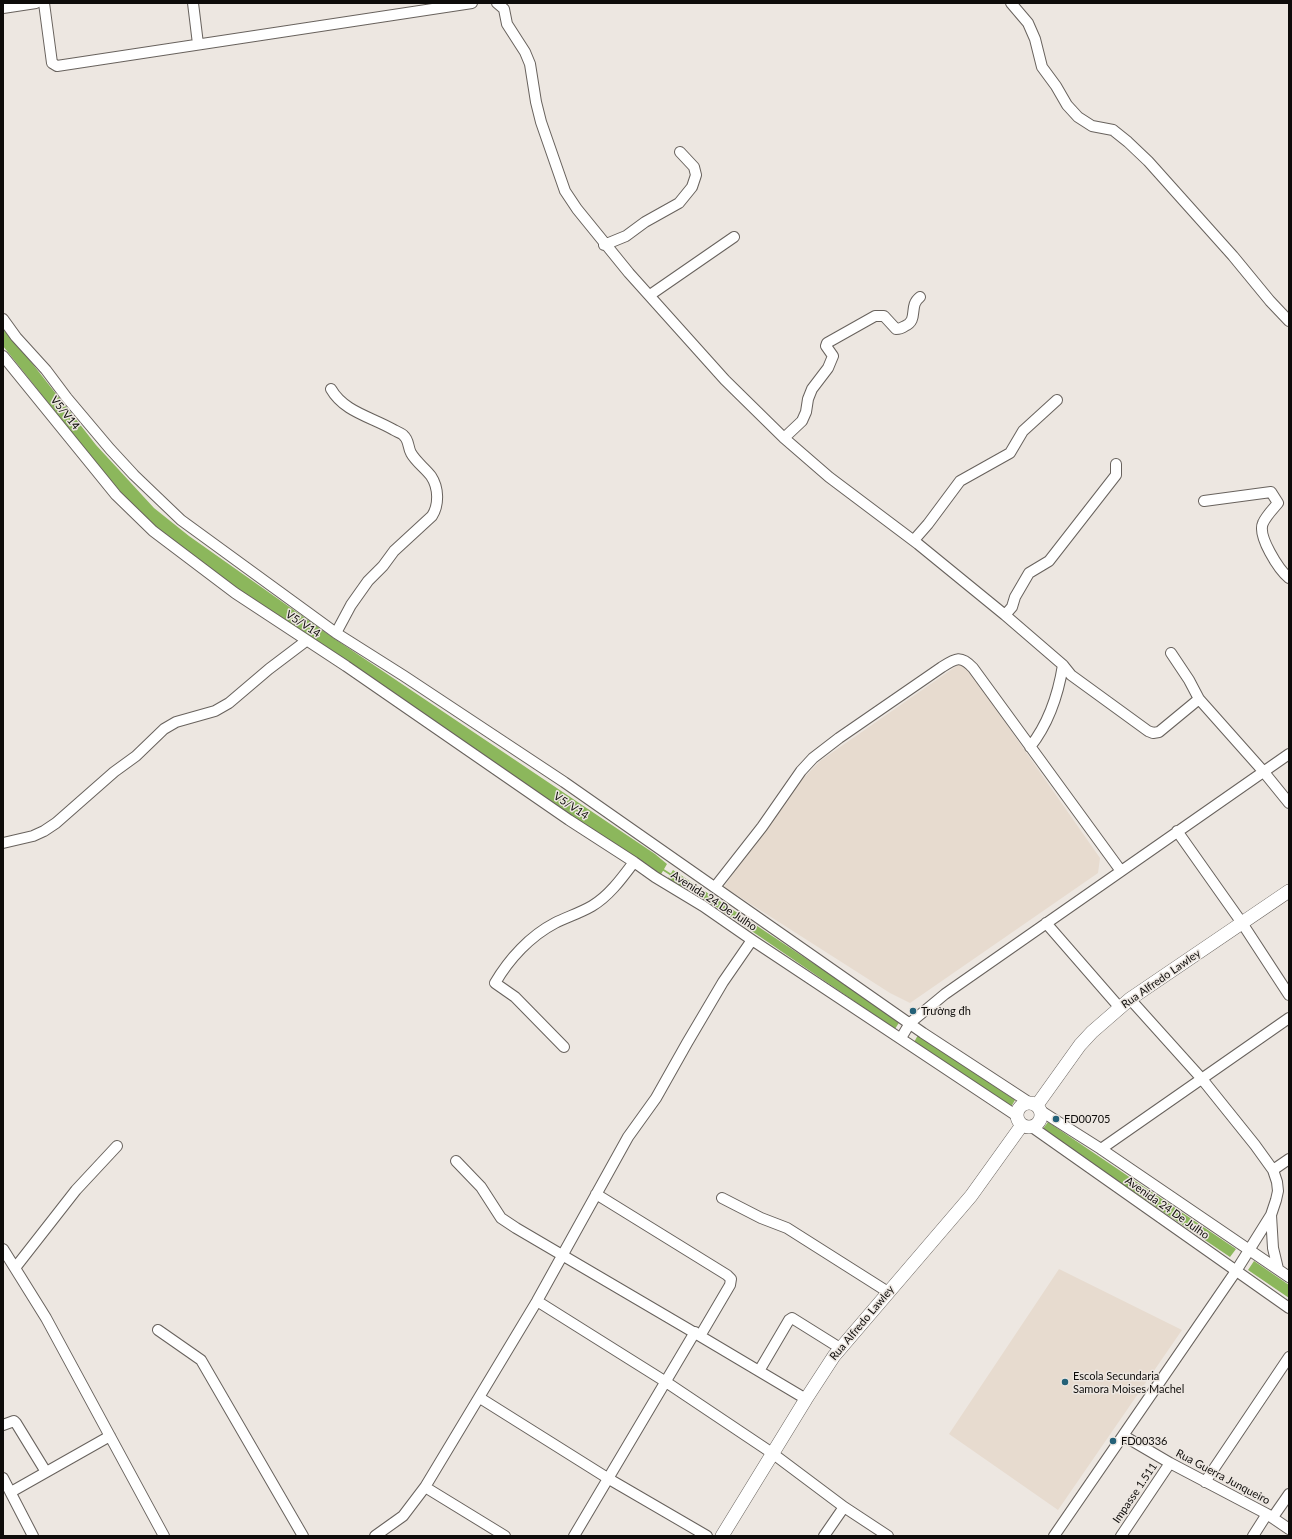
<!DOCTYPE html>
<meta charset="utf-8">
<style>
body{margin:0}
#map{position:relative;width:1292px;height:1539px;overflow:hidden;background:#ede7e1;font-family:Lato,sans-serif}
canvas{display:block}
.frame{position:absolute;inset:0;border:4px solid #0e0c0a;pointer-events:none}
</style>
<div id="map">
<canvas width="1292" height="1539"></canvas>
<div class="frame"></div>
</div>
<script>
const g = document.querySelector('canvas').getContext('2d');
g.lineJoin = 'round';
function fillPath(path, color) {
  g.fillStyle = color;
  g.fill(path, 'evenodd');
}
function trace(path, color, width, dash) {
  g.strokeStyle = color;
  g.lineWidth = width;
  g.lineCap = dash ? 'butt' : 'round';
  g.setLineDash(dash || []);
  g.stroke(path);
}
function label(font, color, halo, rows, align = 'center') {
  g.font = font + ' Lato,sans-serif';
  g.lineWidth = 3;
  g.setLineDash([]);
  g.textBaseline = 'middle';
  g.strokeStyle = halo;
  g.fillStyle = color;
  for (const [text, x, y, turn = 0] of rows) {
    g.save();
    g.translate(x, y);
    g.rotate((+turn || 0) * Math.PI / 180);
    g.textAlign = isNaN(turn) ? turn : align;
    if (halo) g.strokeText(text, 0, 0);
    g.fillText(text, 0, 0);
    g.restore();
  }
}
fillPath(new Path2D(`
 M958,665H965L1100,858L1098,873L910,1003L890,993L724,887L787,795L820,761Z
 M1059,1269L1182,1330L1058,1510L949,1434Z`), '#e7dbcf');
fillPath(new Path2D(`
 M3,326L96,445L154,508L189,536L332,637L655,854L667,864L660,876L237,590L161,534L115,487L3,346Z
 M673,870L900,1021L895,1029L696,893L667,880Z
 M918,1035L1015,1100L1011,1107L913,1044Z
 M1048,1122L1236,1249L1230,1257L1042,1130Z
 M1254,1261L1289,1285V1298L1248,1270Z`), '#8cb75c');
trace(new Path2D(`
 M662,869L673,876`), '#8cb75c', 2);
const minor = new Path2D(`
 M44,3L52,63L57,66L472,3
 M193,3L198,44
 M497,3L504,9L507,24L525,52L530,64L536,102L541,122L565,191L577,209L629,273L725,380L784,438L829,477L918,544L1005,615L1063,665L1071,675L1148,731L1153,733L1159,732L1199,699
 M1011,3L1028,23L1035,39L1042,67L1056,86L1067,105L1078,117L1092,126L1113,130L1128,142L1148,161L1233,256L1270,301L1289,321
 M3,8L36,3
 M604,245L626,236L645,222L679,203L692,187L696,175L694,167L680,152
 M650,295L734,237
 M3,319L16,337L46,370L67,398L110,449L134,475L181,520L336,633L404,676L564,782L923,1033L1030,1103
 M3,356L116,495L153,531L235,593L346,666L569,820L634,862
 M331,389C344,412 372,417 394,430C397,432 402,433 404,436C409,440 408,448 411,453C416,462 425,468 431,476C439,488 439,505 432,516L394,551L383,566L368,581L351,605L336,633
 M784,438L802,421L806,412L808,399L812,389L828,368L833,356L826,346L827,343L875,316H884L896,329C900,329 902,328 905,326C919,320 908,306 920,297
 M1204,501L1271,492L1278,503C1273,509 1266,516 1263,523C1257,536 1279,570 1289,578
 M914,540L928,524L960,481L1010,453L1023,431L1057,400
 M1005,615L1012,607L1015,597L1029,573L1049,561L1116,475V464
 M1171,653L1189,680L1199,699L1263,771L1289,803
 M1030,747C1049,723 1058,696 1063,665
 M1177,831L1242,923L1289,995
 M3,843L33,836L44,831L56,823L114,772L136,756L164,729L176,722L215,711L229,703L269,669L306,641
 M715,887L762,827L801,771L813,758L839,738L942,667C956,658 961,655 973,668L1121,871
 M1046,923L1120,1008
 M901,1038L910,1023L945,994L1289,754
 M564,1047L515,997L495,983C509,959 530,936 555,923C567,917 580,913 592,906C609,896 622,878 634,862L655,877L703,906L752,940L1017,1116
 M1041,1111L1101,1149L1289,1277
 M1032,1127L1289,1308
 M1101,1149L1289,1018
 M456,1161L481,1187L501,1218L516,1228L700,1336L806,1399
 M1273,1170L1289,1159
 M596,1194L727,1275L731,1279L730,1285L700,1336
 M722,1198L761,1218L787,1228L888,1292
 M1271,1215L1273,1248L1278,1269
 M3,1249L46,1318L164,1536
 M15,1268L76,1190L117,1146
 M537,1301L666,1382L772,1453L844,1507L888,1536
 M158,1330L201,1360L303,1536
 M759,1371L789,1320L792,1318L840,1348
 M480,1398L609,1479L707,1536
 M3,1425L14,1421L16,1423L46,1472
 M1124,1436L1170,1463L1267,1514L1289,1529
 M3,1478L33,1536
 M1205,1482L1289,1357
 M425,1487L505,1536
 M11,1492L110,1436
 M1273,1517L1289,1494
 M375,1536L403,1516L425,1487L537,1301L628,1137L656,1098L687,1043L723,982L752,940
 M574,1536L695,1332
 M824,1536L844,1507
 M1054,1536L1236,1271L1271,1215L1276,1200L1278,1191L1277,1182L1273,1170L1255,1145L1202,1079L1130,999
 M1121,1536L1170,1463
 M1253,1536L1267,1514`);
const major = new Path2D(`
 M1017 1115a12 12 0 1 1 24 0a12 12 0 1 1-24 0Z
 M1037,1105L1080,1045L1092,1032L1130,999L1289,891
 M722,1536L806,1399L834,1356L971,1196L1022,1125`);
trace(minor, '#68625d', 12);
trace(major, '#68625d', 14);
trace(minor, '#fff', 10);
trace(major, '#fff', 13);
for (const [x, y, r, color] of [
 [913,1011,4,"#246178"],
 [1056,1119,4,"#246178"],
 [1065,1382,4,"#246178"],
 [1113,1441,4,"#246178"]
]) {
  const dot = new Path2D();
  dot.arc(x, y, r, 0, 2 * Math.PI);
  g.fillStyle = color;
  g.fill(dot);
  trace(dot, '#ede7e1', 1.5);
}
label('11px', '#0e0c0a', '#ede7e1', [
 ["V5/V14",65,413,51],
 ["V5/V14",303,624,33],
 ["V5/V14",571,806,34],
 ["Avenida 24 De Julho",714,901,33],
 ["Rua Alfredo Lawley",1161,979,-35],
 ["Avenida 24 De Julho",1167,1208,35],
 ["Rua Alfredo Lawley",862,1323,-50],
 ["Rua Guerra Junqueiro",1223,1477,28],
 ["Impasse 1.511",1135,1493,-56]
]);
label('11px', '#0e0c0a', '#ede7e1', [
 ["Trường đh",921,1011],
 ["FD00705",1064,1119],
 ["Escola Secundaria",1073,1376],
 ["Samora Moises Machel",1073,1389],
 ["FD00336",1121,1441]
], 'left');
</script>
